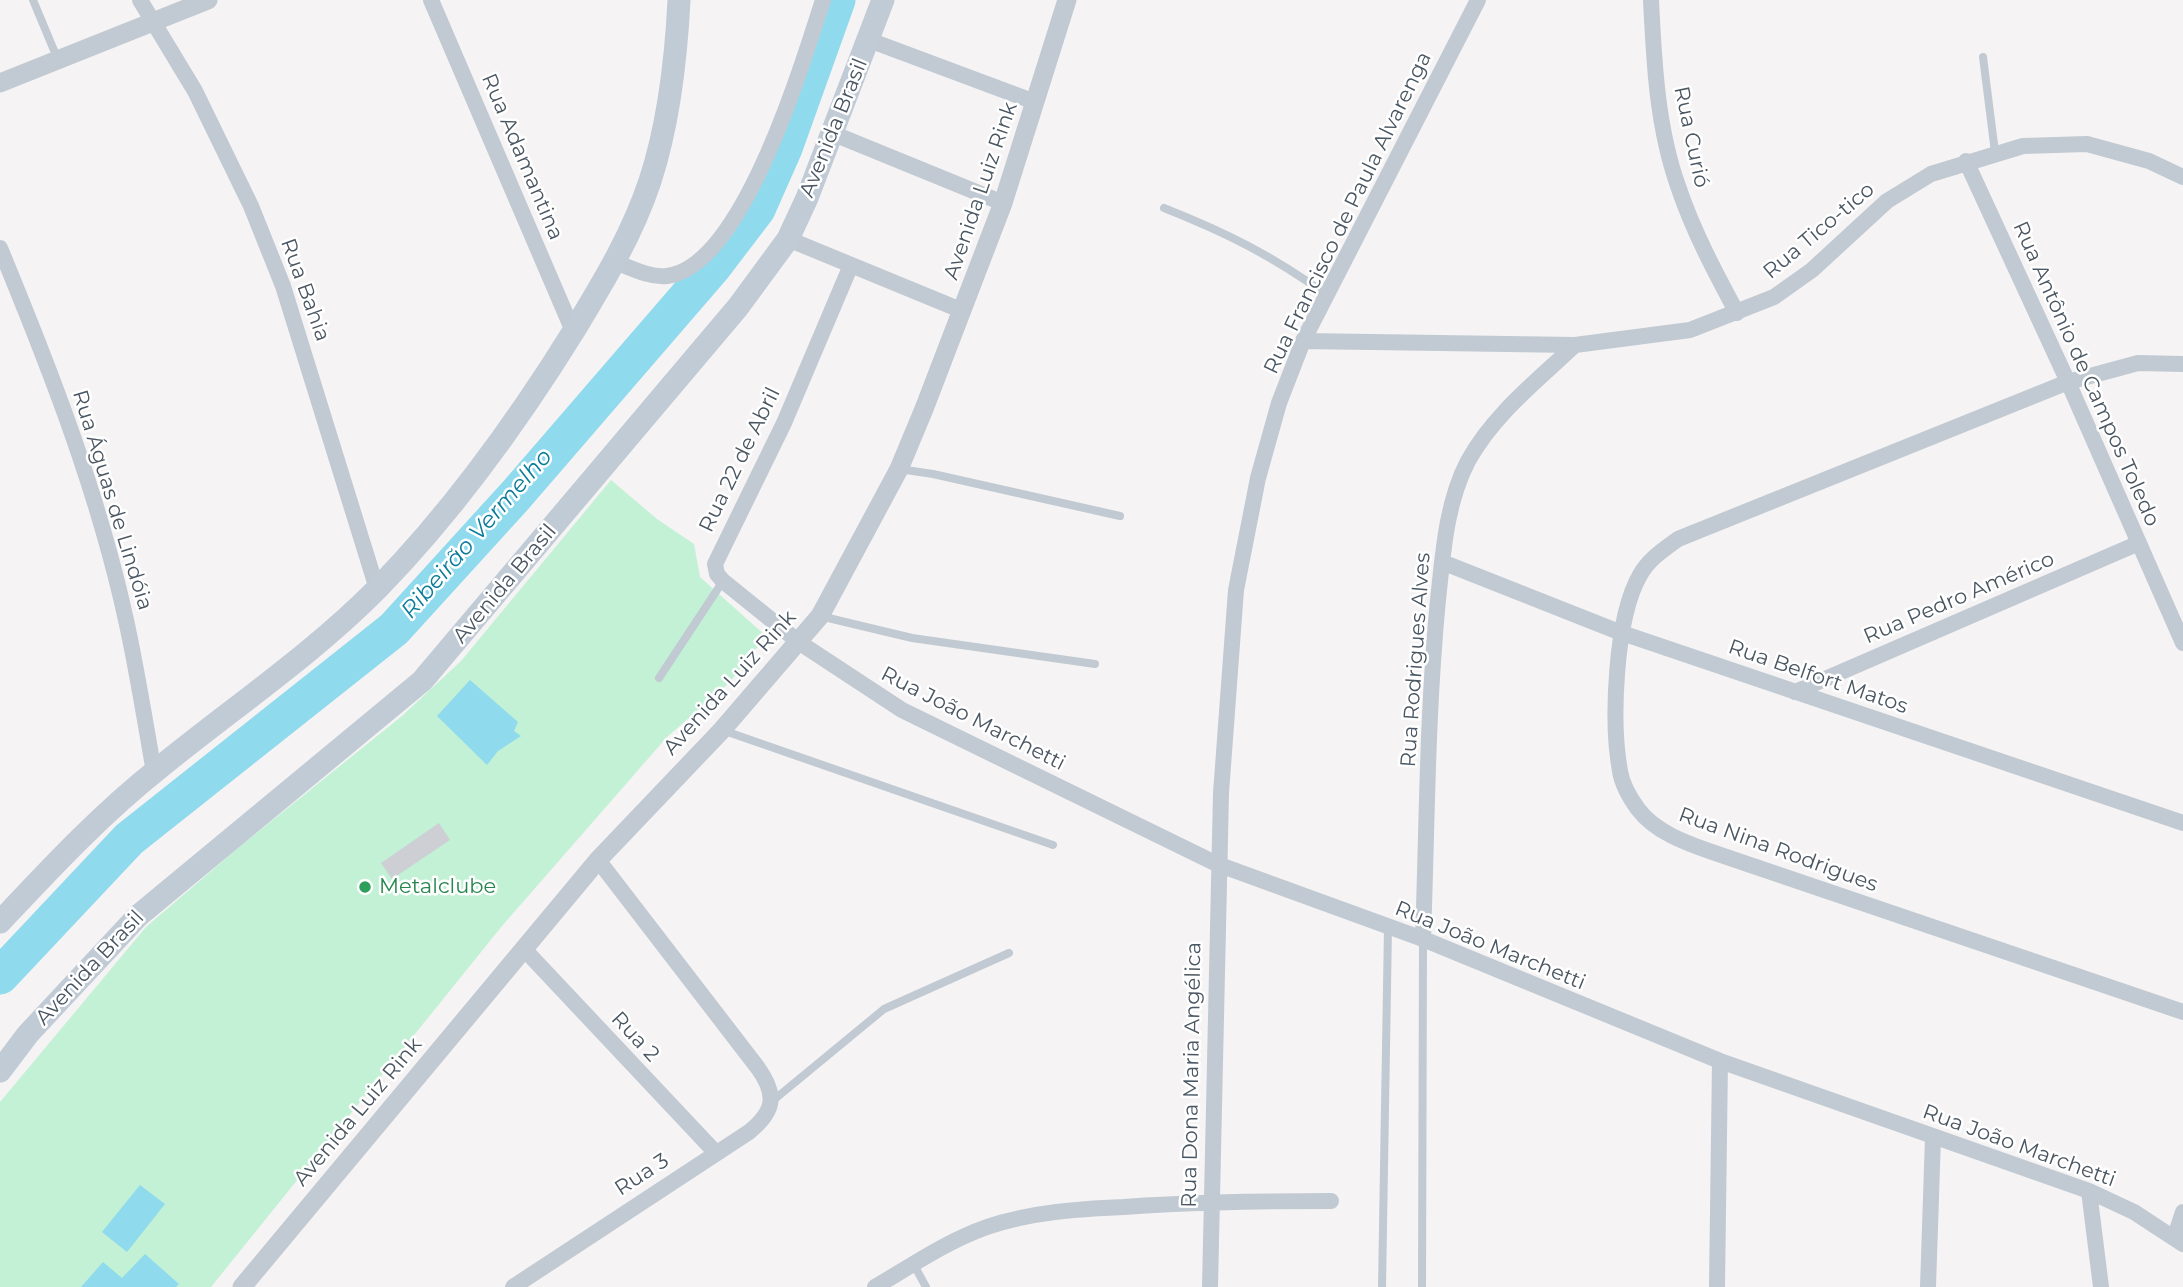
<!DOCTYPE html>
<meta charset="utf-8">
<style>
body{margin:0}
canvas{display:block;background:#f5f3f3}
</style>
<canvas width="2183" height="1287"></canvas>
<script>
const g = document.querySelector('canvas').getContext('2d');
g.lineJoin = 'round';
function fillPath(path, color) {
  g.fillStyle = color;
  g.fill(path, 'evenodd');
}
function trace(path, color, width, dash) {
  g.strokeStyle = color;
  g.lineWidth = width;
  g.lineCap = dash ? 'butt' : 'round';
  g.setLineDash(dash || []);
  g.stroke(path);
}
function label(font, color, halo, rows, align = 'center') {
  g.font = font + ' Montserrat,sans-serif';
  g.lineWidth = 5;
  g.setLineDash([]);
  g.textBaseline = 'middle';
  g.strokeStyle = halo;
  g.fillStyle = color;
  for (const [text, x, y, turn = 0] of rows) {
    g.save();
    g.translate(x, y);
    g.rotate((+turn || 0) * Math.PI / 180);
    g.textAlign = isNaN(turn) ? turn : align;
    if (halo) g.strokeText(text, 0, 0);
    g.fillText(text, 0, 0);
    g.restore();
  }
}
fillPath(new Path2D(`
 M611,480L657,519L694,544L700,577L766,636L729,683L667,737L502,926L211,1287H0V1102L146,927L238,848L402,716L461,661Z`), '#c3f1d5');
fillPath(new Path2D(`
 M470,680L518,722L514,731L521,736L498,751L487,765L437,716Z
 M140,1185L165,1204L127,1252L102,1232Z
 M145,1254L179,1284L176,1287H81L103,1262L122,1278Z`), '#90daee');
trace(new Path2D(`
 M0,976L129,839L394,629L516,495L712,268L757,209L784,148L837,0`), '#90daee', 37);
fillPath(new Path2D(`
 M439,823L450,840L392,879L381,863Z`), '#cdcfd5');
trace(new Path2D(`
 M33,0L58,60
 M1983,57L1995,152
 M1164,208C1227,233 1271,255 1327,295
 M899,469L933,474L1120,516
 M820,616L912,638L1095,664
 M659,678L723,581
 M722,730L1053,845
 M770,1103L884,1009L1009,953
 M914,1265L926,1287
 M1382,1287L1388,928
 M1422,1287L1423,939`), '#c1cad2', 8);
trace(new Path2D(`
 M140,0L195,91L251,206L283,286L377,589
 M431,0L573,331
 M1651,0C1654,62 1657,127 1678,186C1693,231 1715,272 1737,313
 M869,40L1035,102
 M834,134L1003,203
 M1966,161L2068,382L2183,643
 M788,239L963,311
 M0,248C50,369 98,492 126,620C137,670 145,721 154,772
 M615,262C631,268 650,278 667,276C743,266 802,64 823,0
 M851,265L784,423L715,564L717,574L723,581L800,643L902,710L1217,864L1423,939L1720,1061L2089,1191L2134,1212L2183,1244
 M1303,341L1575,345L1690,330L1774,297L1812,270L1887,201L1931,174L2023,146L2087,144L2149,161L2183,177
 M2183,364L2138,363L2068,382L1678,539C1663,550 1649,559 1640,575C1615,618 1611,722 1620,771C1622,785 1630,798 1638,809C1655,832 1686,843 1712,852L2183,1012
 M1442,562L1619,632L2183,823
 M1795,692L2139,543
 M1423,939C1427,826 1427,713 1438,600C1443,554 1446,503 1468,461C1494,414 1537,381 1575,345
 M524,949L716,1153
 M2089,1191L2101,1287
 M2175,1236L2183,1212
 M513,1287L749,1132C775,1111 777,1095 758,1068L598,860
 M875,1287C911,1266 947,1241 987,1227C1031,1212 1078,1209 1124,1207C1193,1202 1262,1201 1331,1201
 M1210,1287L1221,793L1236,590L1258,478L1279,403L1303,341L1478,0
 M1717,1287L1720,1061
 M1928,1287L1933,1137`), '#c1cad2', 16);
trace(new Path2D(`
 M0,83L208,0
 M242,1287L598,860L722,730L820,616L899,469L924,409L1003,203L1067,0`), '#c1cad2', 19);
trace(new Path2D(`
 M0,922C50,869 101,814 158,769C230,710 312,655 378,588C454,510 518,421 575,329C604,281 632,235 650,181C669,123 676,61 679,0
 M0,1071L28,1034L138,916L422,681L738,307L788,239L807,198L883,0`), '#c1cbd6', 23);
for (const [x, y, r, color] of [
 [365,887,7,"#2e9e5b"]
]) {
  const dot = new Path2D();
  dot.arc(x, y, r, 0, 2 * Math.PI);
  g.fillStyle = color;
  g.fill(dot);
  trace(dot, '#fff', 2.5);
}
label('21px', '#4a5661', '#fff', [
 ["Avenida Brasil",834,128,-68],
 ["Rua Curió",1691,137,78],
 ["Rua Adamantina",522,157,67],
 ["Avenida Luiz Rink",981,191,-71],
 ["Rua Francisco de Paula Alvarenga",1348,213,-64],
 ["Rua Tico-tico",1819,231,-40],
 ["Rua Bahia",305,290,70],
 ["Rua Antônio de Campos Toledo",2086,374,66],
 ["Rua 22 de Abril",740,460,-64],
 ["Rua Águas de Lindóia",112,500,73],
 ["Avenida Brasil",505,584,-50],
 ["Rua Pedro Américo",1959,598,-23],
 ["Rua Rodrigues Alves",1416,660,-86],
 ["Rua Belfort Matos",1818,677,19],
 ["Avenida Luiz Rink",730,683,-48],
 ["Rua João Marchetti",973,719,27],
 ["Rua Nina Rodrigues",1778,850,20],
 ["Rua João Marchetti",1490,946,22],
 ["Avenida Brasil",90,968,-47],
 ["Rua 2",635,1037,47],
 ["Rua Dona Maria Angélica",1192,1075,-89],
 ["Avenida Luiz Rink",358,1112,-50],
 ["Rua João Marchetti",2019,1146,20],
 ["Rua 3",642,1175,-33]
]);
label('21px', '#27864d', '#fff', [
 ["Metalclube",379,887]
], 'left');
label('italic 23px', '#0c7c9b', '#fff', [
 ["Ribeirão Vermelho",477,534,-49]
]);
</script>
